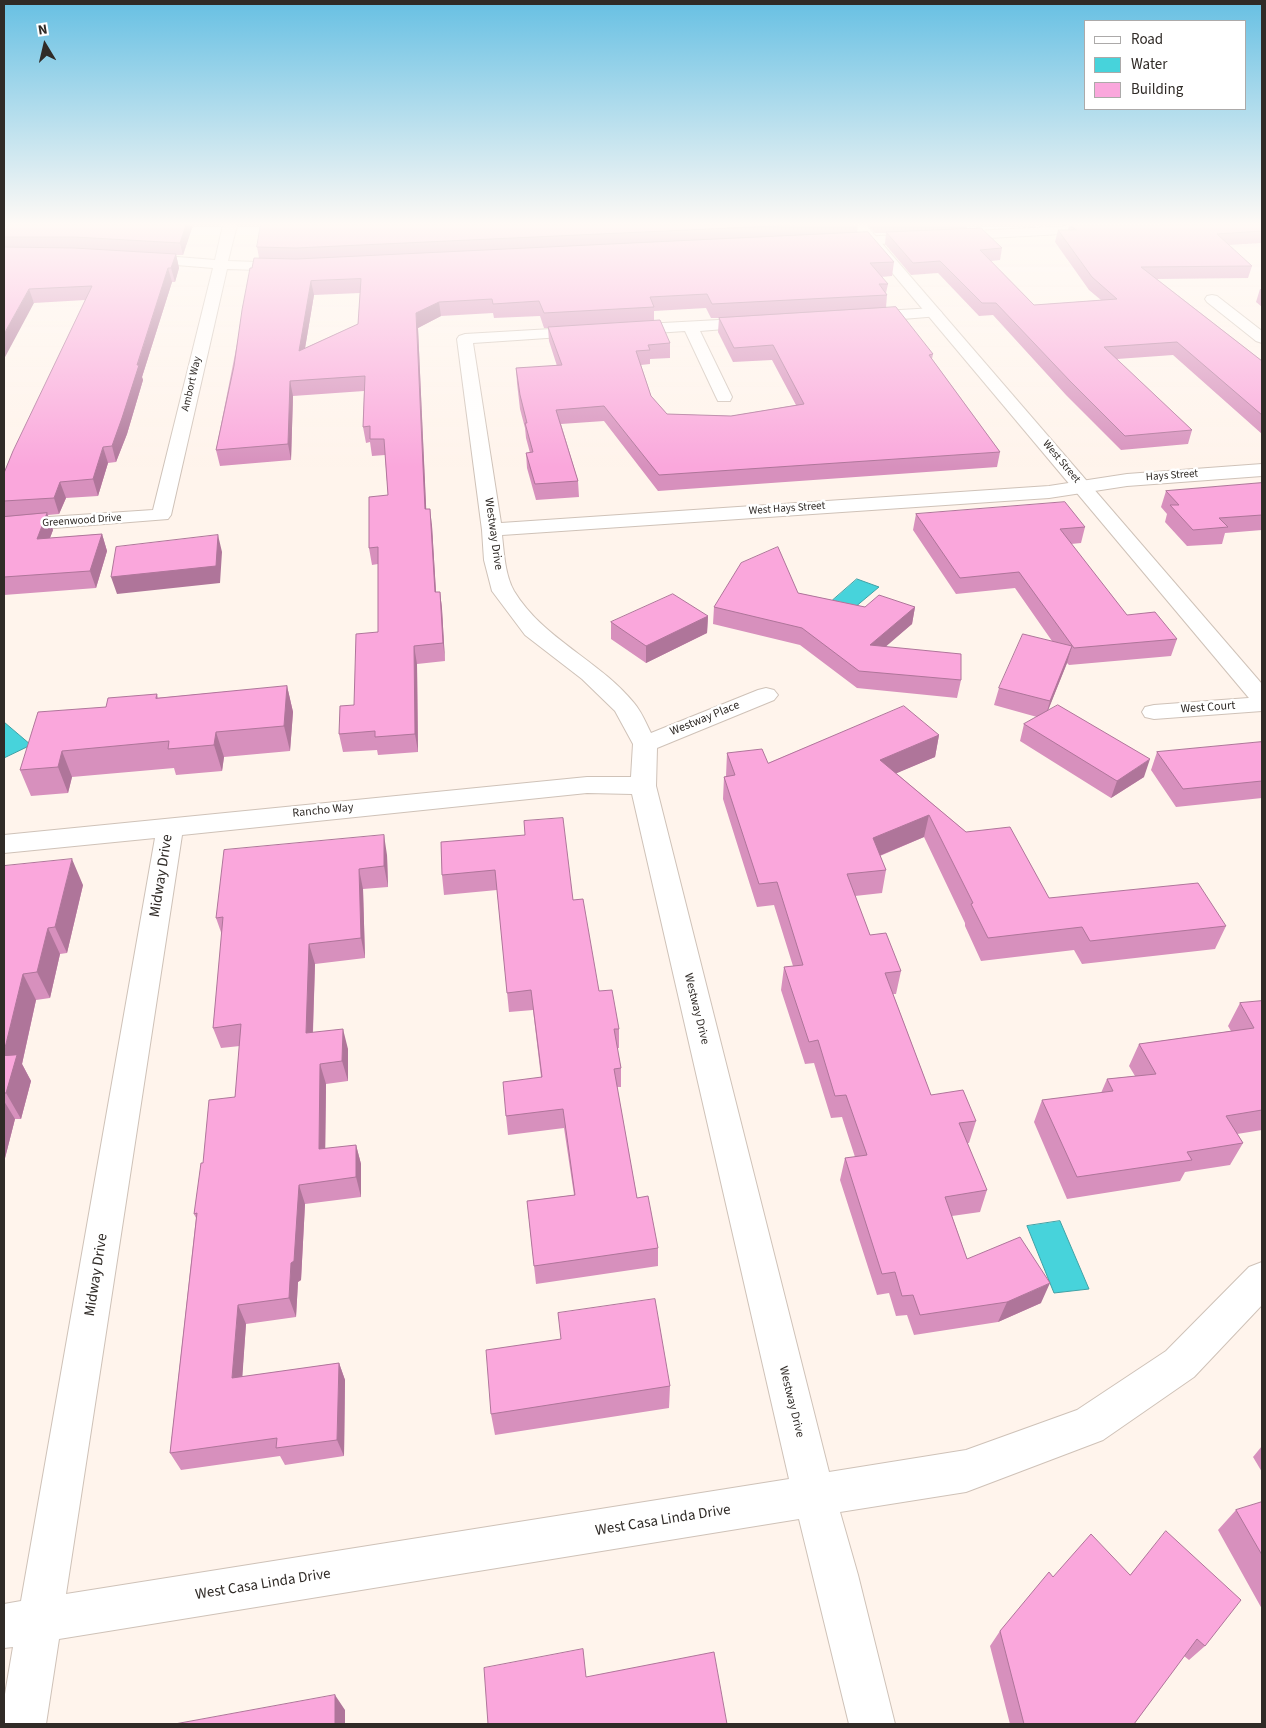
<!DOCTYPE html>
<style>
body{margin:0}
#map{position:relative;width:1266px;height:1728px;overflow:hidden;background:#fff4ec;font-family:"Source Sans 3",sans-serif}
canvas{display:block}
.frame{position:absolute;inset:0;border:5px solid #302b27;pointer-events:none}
.legend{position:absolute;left:1084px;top:20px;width:162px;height:90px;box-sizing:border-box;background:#fff;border:1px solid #acaaa9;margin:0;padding:6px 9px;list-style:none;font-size:15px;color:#302b27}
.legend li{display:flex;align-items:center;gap:10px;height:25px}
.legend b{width:25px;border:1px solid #acaaa9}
.north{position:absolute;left:20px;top:20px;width:50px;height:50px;-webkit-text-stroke:4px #fff;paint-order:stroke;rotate:351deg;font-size:14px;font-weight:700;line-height:20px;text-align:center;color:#302b27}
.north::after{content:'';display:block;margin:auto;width:18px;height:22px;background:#302b27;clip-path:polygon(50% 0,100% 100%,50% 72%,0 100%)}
</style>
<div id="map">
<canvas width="1266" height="1728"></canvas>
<div class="frame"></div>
<ul class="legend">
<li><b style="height:6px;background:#fff"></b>Road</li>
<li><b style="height:14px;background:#47d3db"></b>Water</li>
<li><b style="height:14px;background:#faa7dc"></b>Building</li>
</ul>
<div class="north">N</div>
</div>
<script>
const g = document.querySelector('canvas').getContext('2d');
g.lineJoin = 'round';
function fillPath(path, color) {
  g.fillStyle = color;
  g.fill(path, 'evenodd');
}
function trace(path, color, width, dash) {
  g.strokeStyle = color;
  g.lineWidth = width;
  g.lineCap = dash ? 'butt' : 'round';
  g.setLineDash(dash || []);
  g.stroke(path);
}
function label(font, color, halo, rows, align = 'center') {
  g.font = font + ' "Source Sans 3",sans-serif';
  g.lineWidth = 5;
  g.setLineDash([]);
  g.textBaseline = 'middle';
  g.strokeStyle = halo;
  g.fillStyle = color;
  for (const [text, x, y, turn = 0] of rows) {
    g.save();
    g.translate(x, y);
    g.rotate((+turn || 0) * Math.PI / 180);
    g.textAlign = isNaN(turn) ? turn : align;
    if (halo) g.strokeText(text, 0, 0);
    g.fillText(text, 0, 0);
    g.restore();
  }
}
const water = new Path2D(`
 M857,579L879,587L854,608L833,600Z
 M4,722L31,745L4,758Z
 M1060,1221L1089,1289L1054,1293L1027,1226Z`);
fillPath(water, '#47d3db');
trace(water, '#40a1a5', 1);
const minor = new Path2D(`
 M223,225H237L228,261L289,263L296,267L289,271L227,269L171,515L168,519L4,532V520L153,510L213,268L140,262L133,258L140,254L215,260Z
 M1088,225H1161L1154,229L842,246L835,242L842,238Z
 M1212,295L1217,296L1262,331V343L1256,341L1207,302L1205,299L1207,296Z
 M934,308L939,310L942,313L939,316L866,322L861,320L858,317L861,314L866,312Z
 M756,318L761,320L764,323L761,326L700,331L732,397L730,401H718L716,397L685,331L626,335L621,333L618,330L621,327L626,325Z
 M586,327L591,329L594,332L591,335L473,343L501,523L1049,486L1127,474L1262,464V476L1127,486L1049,498L502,535C504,553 505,575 514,591C543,639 599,660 634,703C641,711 646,723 651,733L758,690L766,688L774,690L778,695L774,700L657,748L656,786L829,1472L966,1450L1077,1410L1166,1351L1249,1267L1262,1262V1305L1194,1377L1103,1440L966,1492L840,1512L858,1575L895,1724H849L799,1519L59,1639L46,1724H4V1700L13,1647L4,1648V1604L21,1601L155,838L4,853V835L587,777H631L633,744L615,711L582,679L525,635L492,591L484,560L482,530L457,339L459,336L465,334ZM587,793L632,794L789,1479L66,1594L182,835Z
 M1262,697V711L1154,719L1145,717L1142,712L1145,707L1154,705Z`);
const major = new Path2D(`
 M852,225H866L1262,684V706L1254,704Z`);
trace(minor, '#cfc2b8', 2);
trace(major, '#cfc2b8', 2);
fillPath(minor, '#fff');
fillPath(major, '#fff');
fillPath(new Path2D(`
 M193,225L183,255H176L179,268L175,282H172L142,377L143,380L127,434L116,462L108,463L98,496L66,498L59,514L48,515L53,530L50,538L102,534L107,551L96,588L4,595V473L85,300L34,303L5,247L4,243V233Z
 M355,225H858L857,232L894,262L892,276L881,277L888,284L886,293L887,295L886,308L933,354L932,359L1000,452L997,467L658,491L604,421L561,424L578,481L579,497L536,500L527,468L526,453H530L526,438L525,428L520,409L517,383L516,368L557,366L549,341L548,328H544L540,316L494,318L493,313L441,316L418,328L426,509L432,526L436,592H440L442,609L445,661L417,664L418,752L378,755L377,750L343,752L339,734L354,705L378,632V564L372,565L369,548L388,495L385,455L372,456L370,442L366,443L363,427L364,391L293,396L291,460L220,466L216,450L252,268L259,258L257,247ZM360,293L358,324L305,348L314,295ZM706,308L711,318H719L718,332L733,362L772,360L796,405L731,416L667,414L651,396L641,365L650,364V359L670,358V343L654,321V311Z
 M867,225H968L967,228L1002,248L1000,260L991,261L1034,305L1101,300L1089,290L1055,242L1058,230H1068L1069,225H1262V243L1229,245L1252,266L1248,278L1157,279L1262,361V434L1173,355L1117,359L1192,430L1188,444L1121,450L1066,395L993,315L979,316L938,273L911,275L885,244L886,233H875Z
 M1260,289H1262V307L1256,302Z
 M1262,483V530L1225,533L1222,544L1187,546L1165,522L1167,514L1161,507L1166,491Z
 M916,514L1085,527L1081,543L1071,544L1127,615L1177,639L1171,656L1069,665L1067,663L1048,710L1144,777L1111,798L1020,741L1024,724L1037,717L994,705L999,688L1052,641L1015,588L956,594L913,530Z
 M798,593L865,607H915L912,624L885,646L961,680L957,698L857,688L800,645L713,624L714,607Z
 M708,616L707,633L646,663L611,639V622Z
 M287,686L293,712L290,751L224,757L222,771L176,775L174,768L72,777L68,793L31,796L20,770L106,707L157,694L158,698Z
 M939,735L935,757L896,773L966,832L1049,898L1226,926L1215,949L1082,964L1074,950L981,961L965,926V923L924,837L880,856L886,870L882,893L855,896L870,935L901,971L896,994H893L931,1095L976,1121L969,1143H967L987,1190L980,1212L952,1216L967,1259L1041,1303L998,1322L914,1335L907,1315L896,1316L889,1293L877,1295L840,1180L845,1158L855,1157L842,1117L831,1118L814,1063L805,1064L781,990L784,967L793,966L774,905L757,907L723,799L724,777L726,776L727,753L768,763Z
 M1262,742V798L1176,807L1151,770L1157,752Z
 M441,842L573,900L599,991L619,1029V1048H617L621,1068V1087H617L637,1198L658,1248V1266L536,1284L527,1201L574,1195L564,1128L508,1135L506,1116L541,1077L533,1010L509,1012L497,890L444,895L442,875Z
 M387,855L388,887L363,889L365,958L315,964L313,1033L348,1049V1081L326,1084L325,1149L356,1145L361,1164V1197L305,1204L301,1280L298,1282L296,1317L246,1324L242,1377L339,1363L345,1380L344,1456L285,1465L280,1456L181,1470L170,1453L196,1218L194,1214L203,1163L235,1097L240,1046L221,1048L213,1028L222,935L216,918Z
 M4,866L83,885L67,953L60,954L50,998L36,1000L22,1064L31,1081L21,1119H15L4,1162Z
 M1262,1001V1130L1237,1134L1243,1143L1230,1165L1185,1172L1180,1181L1067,1199L1034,1122L1042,1100L1101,1093L1107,1079L1135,1076L1129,1066L1139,1044L1231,1031L1228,1026L1240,1003Z
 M561,1339L670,1386L669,1408L495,1435L491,1414Z
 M1262,1446V1472L1253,1457Z
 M1262,1502V1609L1218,1530L1236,1510Z
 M1130,1574L1205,1646L1189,1660L1184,1656L1134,1724H1010L990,1646L1000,1631L1053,1577Z`), '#d790bd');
fillPath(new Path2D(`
 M186,225H193L183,255L180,243Z
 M176,254L179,268L175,282L171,268Z
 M168,268L172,282L142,377L143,380L127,434L116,462L112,446Z
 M311,281L314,295L302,366L299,351Z
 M29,289L34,303L4,359V334Z
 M439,302L441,316L418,328L427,526L425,509L416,313Z
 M290,381L293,396L291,460L288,444Z
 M103,447L108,463L98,496L93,479Z
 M60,482L66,498L59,514L54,498Z
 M430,509L432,526L437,609L435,592Z
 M47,513L53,530L43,556L37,539Z
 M102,534L107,551L96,588L90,571Z
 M218,535L222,552L220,583L117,594L111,577Z
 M440,592L442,609L445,661L443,643Z
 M915,607L912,624L868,662L870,645Z
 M708,616L707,633L646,663V646Z
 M414,646L417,664L418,752L415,734Z
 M1072,646L1067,663L1045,718L1050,701Z
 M287,686L293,712L290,751L284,726Z
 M216,732L224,757L222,771L214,745Z
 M939,735L935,757L876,782L880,760Z
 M62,751L72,777L68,793L58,767Z
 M1150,759L1144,777L1111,798L1117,781Z
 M929,815L924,837L869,860L873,838Z
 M384,835L387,855L388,887L384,866Z
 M72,859L83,885L67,953L55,927Z
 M359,869L363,889L365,958L361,938Z
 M48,928L60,954L50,998L37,972Z
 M309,944L315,964L312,1054L306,1033Z
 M23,974L36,1000L22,1064L31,1081L21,1119L6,1093L4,1052Z
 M343,1029L348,1049V1081L342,1061Z
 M320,1064L326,1084L325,1169L319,1149Z
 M4,1101L15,1119L4,1162Z
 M356,1145L361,1164V1197L356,1177Z
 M299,1185L305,1204L301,1280L298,1282L296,1317L289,1298L291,1263Z
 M1050,1283L1041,1303L998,1322L1007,1302Z
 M238,1305L246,1324L241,1396L232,1378Z
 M339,1363L345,1380L344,1456L337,1440Z
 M335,1695L345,1710V1724H335Z`), '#af759a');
const building = new Path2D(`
 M9,225H186L180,243L75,237H4V233Z
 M261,225H795L296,248L257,247Z
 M1070,225H1262V231L1217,234L1252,266L1141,267L1262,361V415L1177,342L1104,347L1192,430L1125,436L1070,381L996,303H982L940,261L913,263L886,232L981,228L1002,248L980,250L1034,305L1117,299L1092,277L1058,230H1076Z
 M868,232L894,262L870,263L888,284H879L887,295L712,304L707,294L650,297L654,307L544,313L539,301L493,304L492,299L439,302L416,313L425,509H430L435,592H440L443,643L414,646L415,734L375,737V731L339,734L340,706L354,705L356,634L378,632V547L369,548V497L388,495L384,439H370V426L363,427L365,376L290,381L288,444L216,450L234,366L242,310L250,268H252L254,258L296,259ZM361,279L358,324L299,351L311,281Z
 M4,247L74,248L176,254L171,268H168L137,365H139L122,418L112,446L103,447L93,479L60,482L54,498L4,501V473L13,451L92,286L29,289L4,334Z
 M896,307L933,354L929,355L1000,452L659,475L604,406L556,410L578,481L535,484L526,453L533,452L525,423H527L520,395L516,368L562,365L548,327L660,320L670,343L648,345L650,350L636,351L651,396L667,414L731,416L804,404L773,345L734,348L719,318Z
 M1262,483V515L1219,518L1228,527L1193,530L1170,505H1179L1166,491Z
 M1065,502L1085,527L1060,529L1127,615L1155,612L1177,639L1074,648L1019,572L960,578L916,514Z
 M47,513L37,539L102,534L90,571L4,577V517Z
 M218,535L216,566L111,577L116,547Z
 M778,547L798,593L865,607L879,595L915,607L870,645L961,654V680L859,671L802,628L714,607L741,563Z
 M673,594L708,616L646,646L611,622Z
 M1023,634L1072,646L1050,701L999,688Z
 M287,686L284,726L216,732L214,745L168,749L169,741L62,751L58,767L20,770L38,712L106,707L108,698L157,694L156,698Z
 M1058,705L1150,759L1117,781L1024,724Z
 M904,706L939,735L880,760L966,832L1010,827L1049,898L1198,883L1226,926L1090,941L1082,927L988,938L971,904L973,903L929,815L873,838L886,870L847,874L870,935L886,933L901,971L885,973L931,1095L963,1090L976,1121L959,1123L987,1190L945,1197L967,1259L1020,1237L1050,1283L1007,1302L920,1315L913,1295L902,1296L895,1272L882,1274L845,1158L867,1155L846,1095L835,1096L818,1040L809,1042L784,967L803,965L777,882L759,884L724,777L735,775L727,753L762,749L768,763Z
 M1262,742V781L1183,789L1157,752Z
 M563,818L573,900L583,899L599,991L612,990L619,1029H614L621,1068L614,1069L637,1198L648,1196L658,1248L534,1266L527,1201L575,1195L563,1109L506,1116L503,1082L542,1077L531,990L507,993L495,870L442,875L441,842L525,835L524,821Z
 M384,835V866L359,869L361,938L309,944L306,1033L343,1029L342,1061L320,1064L319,1149L356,1145V1177L299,1185L294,1261L291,1263L289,1298L238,1305L232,1378L339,1363L337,1440L276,1448L277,1438L170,1453L197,1213L194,1214L201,1163H203L209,1100L235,1097L241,1024L213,1028L223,917L216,918L224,850Z
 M72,859L55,927L48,928L37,972L23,974L4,1052V866Z
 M1262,1001V1110L1226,1116L1243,1143L1187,1152L1192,1160L1077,1177L1042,1100L1113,1091L1107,1079L1156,1074L1139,1044L1254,1028L1240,1003Z
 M17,1055L6,1093H4V1056Z
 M655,1299L670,1386L491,1414L486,1350L561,1339L558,1313Z
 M1262,1502V1555L1236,1510Z
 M1166,1531L1241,1600L1205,1646L1197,1639L1134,1724H1024L1000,1631L1049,1572L1053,1577L1091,1534L1130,1575Z
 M583,1649L586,1677L714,1652L727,1724H488L484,1668Z
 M335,1695V1724H175Z`);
fillPath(building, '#faa7dc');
trace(building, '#af759a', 1);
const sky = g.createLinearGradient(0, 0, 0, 467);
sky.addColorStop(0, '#67c0e3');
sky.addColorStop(0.48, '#fffaf6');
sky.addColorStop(1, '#fffaf600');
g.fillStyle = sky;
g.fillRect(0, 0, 1266, 467);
label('11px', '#302b27', '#fff', [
 ["Ambort Way",192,384,-77],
 ["West Street",1061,462,50],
 ["Hays Street",1172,476,-4],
 ["West Hays Street",787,509,-4],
 ["Greenwood Drive",82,521,-4]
]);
label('12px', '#302b27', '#fff', [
 ["Westway Drive",493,534,82],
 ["West Court",1208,708,-4],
 ["Westway Place",705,719,-22],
 ["Rancho Way",323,811,-6],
 ["Westway Drive",696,1009,76],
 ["Westway Drive",791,1402,76]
]);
label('15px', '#302b27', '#fff', [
 ["Midway Drive",162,876,-81],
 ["Midway Drive",97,1275,-81],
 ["West Casa Linda Drive",663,1521,-9],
 ["West Casa Linda Drive",263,1585,-9]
]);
</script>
